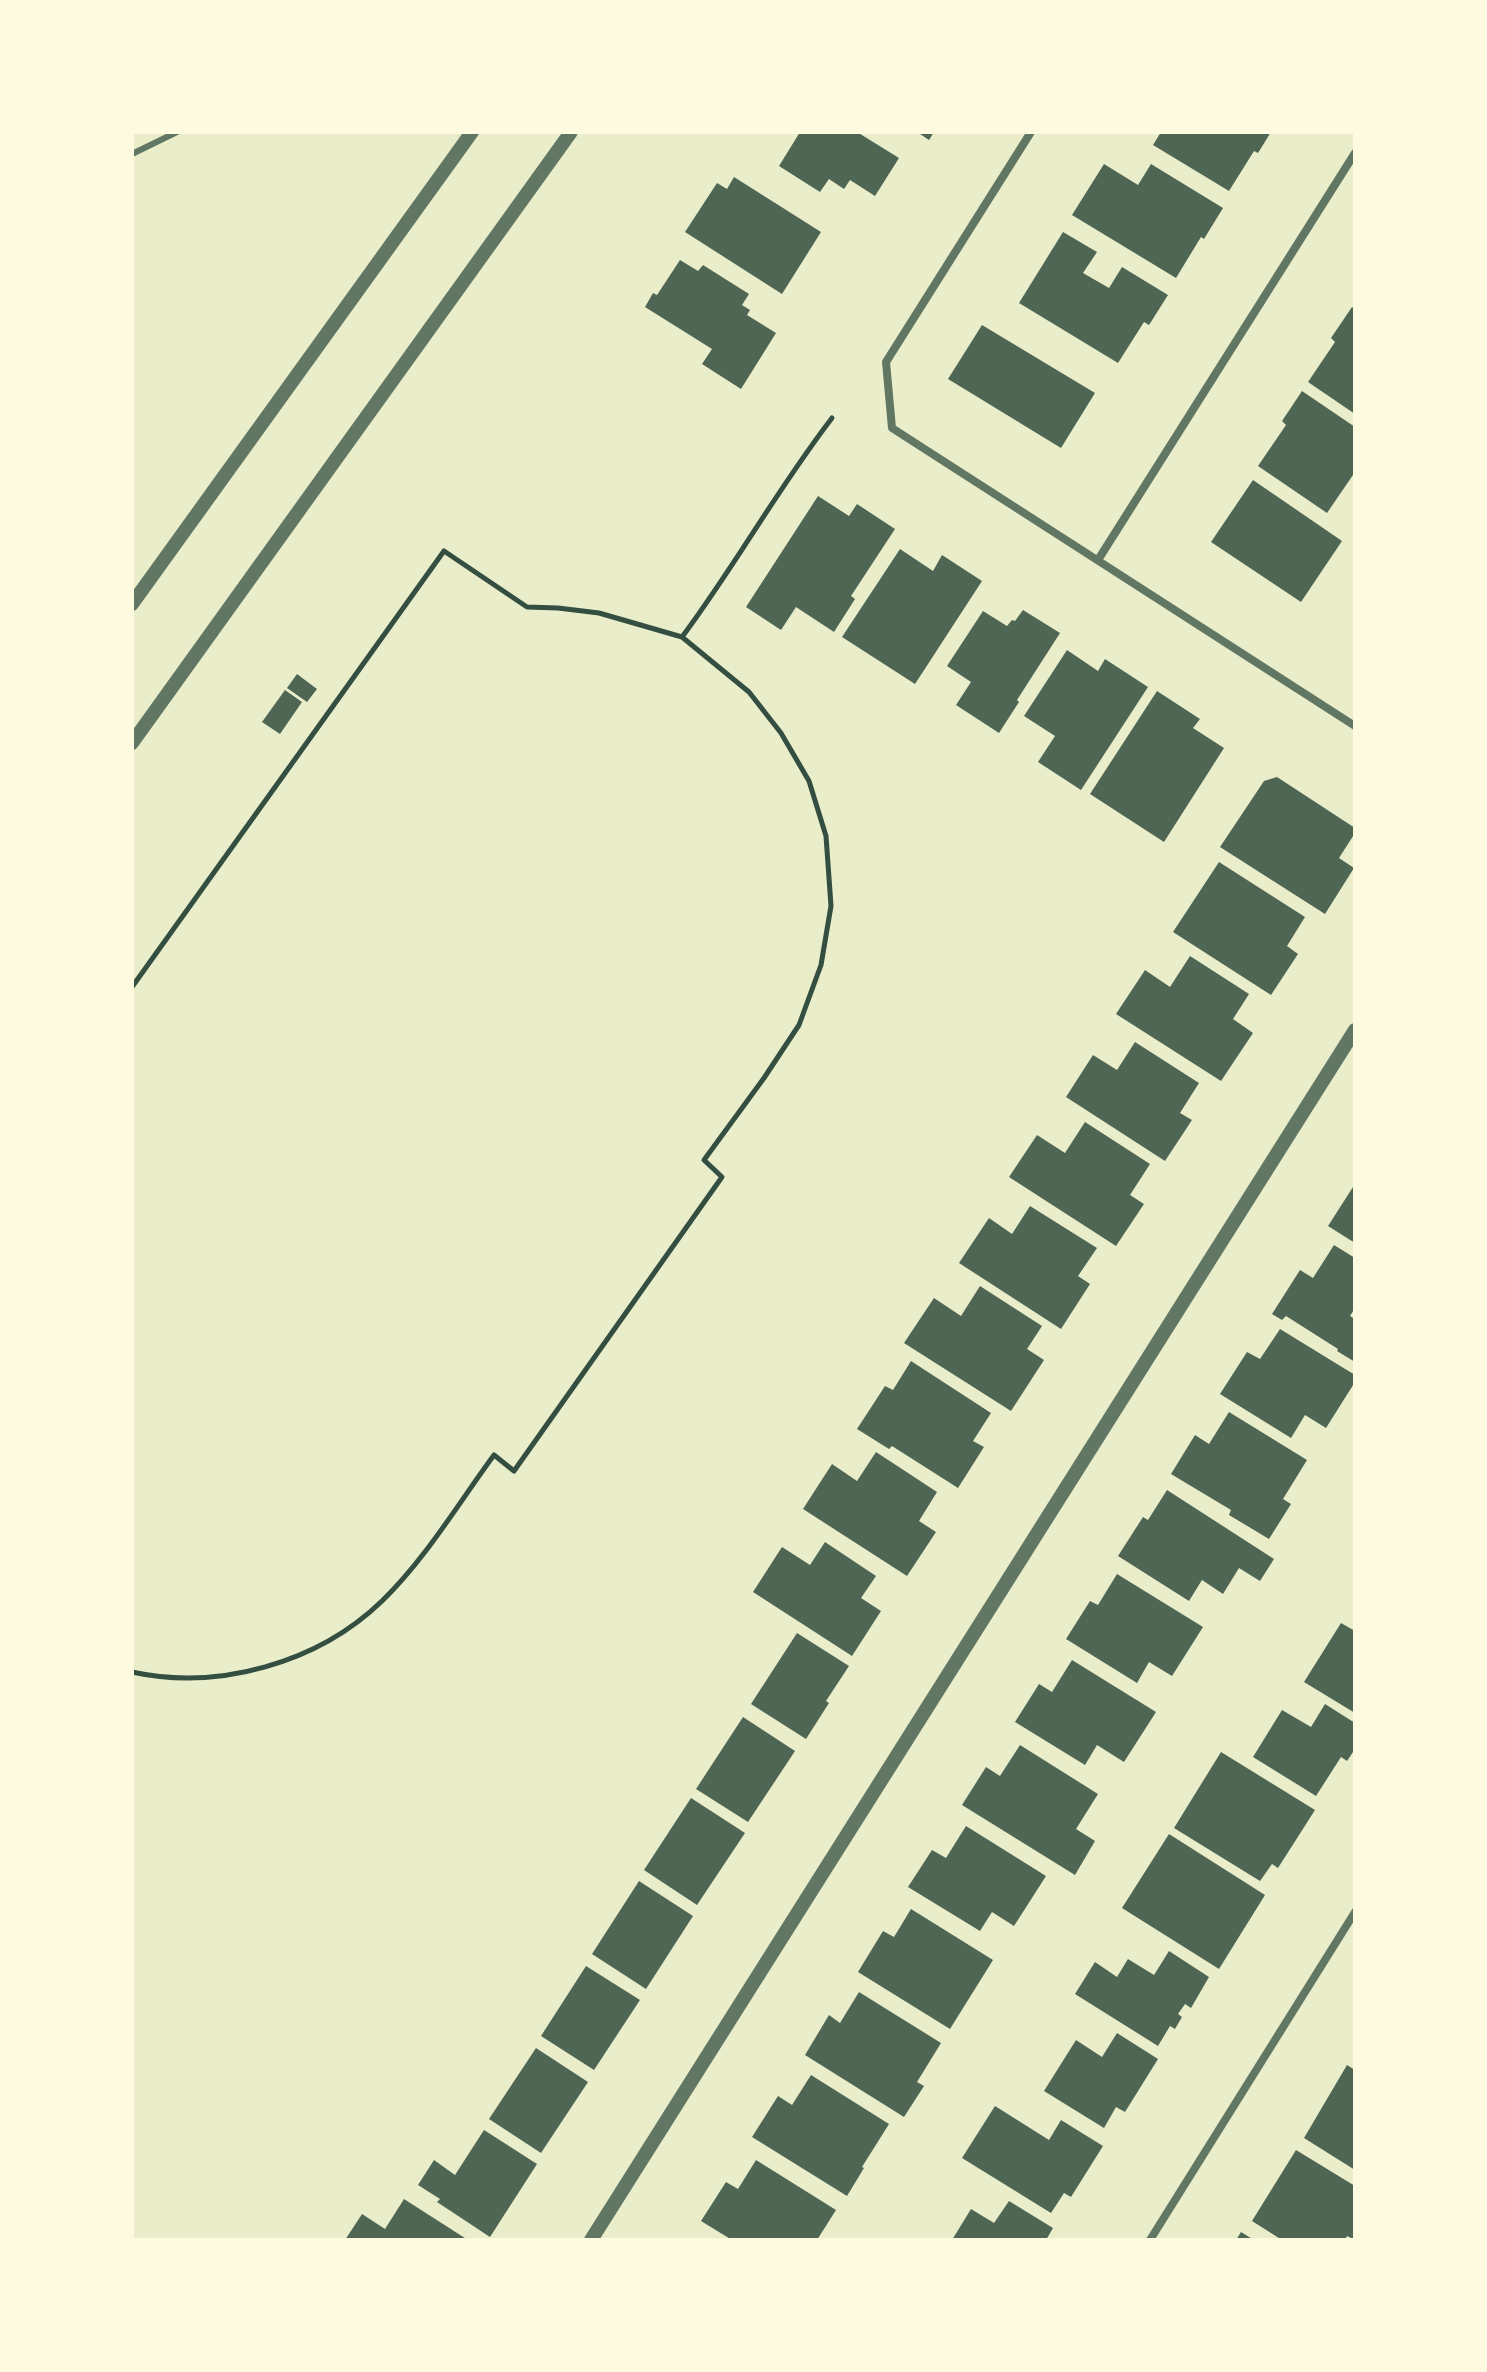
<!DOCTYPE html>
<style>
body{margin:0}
#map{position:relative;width:1487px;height:2372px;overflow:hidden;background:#e9edc9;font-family:Poppins,sans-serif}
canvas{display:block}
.frame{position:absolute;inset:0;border:134px solid #fefae0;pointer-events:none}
</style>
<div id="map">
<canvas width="1487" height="2372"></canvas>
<div class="frame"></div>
</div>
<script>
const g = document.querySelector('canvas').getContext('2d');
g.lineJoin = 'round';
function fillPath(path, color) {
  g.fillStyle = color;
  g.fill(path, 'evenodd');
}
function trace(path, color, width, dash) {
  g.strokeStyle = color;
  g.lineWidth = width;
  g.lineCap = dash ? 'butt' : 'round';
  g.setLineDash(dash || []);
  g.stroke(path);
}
fillPath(new Path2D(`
 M800,132H857L899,158L875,196L850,180L844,189L829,179L820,192L779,166Z
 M917,132H934L929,140Z
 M1161,132H1271L1258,153L1254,151L1229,191L1153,145Z
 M1104,164L1138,185L1151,164L1223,208L1204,239L1201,237L1176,278L1072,215Z
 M734,177L821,232L782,294L685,232L717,183L727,189Z
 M1063,232L1097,252L1083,273L1109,288L1122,267L1168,295L1149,325L1144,322L1118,363L1019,303Z
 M680,260L698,271L703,265L749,294L742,305L750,310L747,315L776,333L741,389L702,364L712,349L645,307L653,293L657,295Z
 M1352,307L1355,309V414L1308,382L1335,342L1331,338Z
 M982,325L1095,393L1061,448L948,379Z
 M1302,391L1355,427V472L1327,513L1258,466L1286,425L1282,421Z
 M1253,480L1342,541L1301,602L1211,542Z
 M818,496L849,516L857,504L895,529L851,596L855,599L834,632L796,607L781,630L746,607Z
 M900,549L933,571L942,555L982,581L915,684L842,637Z
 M1023,610L1060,633L1017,700L1019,702L999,733L956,705L971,682L947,666L983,611L1007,626L1012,620L1015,621Z
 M1067,650L1098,671L1105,659L1148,687L1081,790L1038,762L1055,736L1024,716Z
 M297,674L317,689L307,702L287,688Z
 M285,690L302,702L280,734L262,722Z
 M1157,691L1200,719L1193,728L1224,748L1164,842L1090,794Z
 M1277,777L1355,828V833L1339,858L1354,868L1325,914L1220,847L1264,781Z
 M1219,862L1305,917L1287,946L1298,954L1271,995L1173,932Z
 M1190,956L1249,994L1233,1019L1253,1033L1221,1081L1116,1014L1145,970L1170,987Z
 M1135,1042L1199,1083L1180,1113L1192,1120L1165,1161L1066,1097L1093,1055L1117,1070Z
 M1085,1122L1150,1164L1130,1195L1144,1204L1116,1246L1009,1177L1037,1135L1065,1153Z
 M1353,1187L1355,1188V1243L1328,1226Z
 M1030,1206L1097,1248L1078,1276L1090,1284L1061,1329L959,1263L989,1218L1012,1234Z
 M1334,1245L1355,1258V1308L1350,1316L1355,1319V1362L1337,1351L1338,1349L1286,1316L1282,1320L1272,1314L1300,1270L1313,1278Z
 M980,1286L1042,1326L1027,1349L1044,1360L1011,1411L904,1343L934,1298L961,1316Z
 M1280,1329L1355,1375V1382L1326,1428L1305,1415L1291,1438L1220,1394L1247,1352L1260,1359Z
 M911,1361L991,1413L973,1441L984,1447L958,1488L892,1446L889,1449L857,1429L885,1386L893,1390Z
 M1229,1412L1307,1460L1283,1499L1291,1504L1269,1539L1229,1515L1231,1510L1171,1474L1195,1435L1209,1444Z
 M876,1452L937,1492L919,1521L936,1532L907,1576L803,1509L832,1464L857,1481Z
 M1167,1490L1274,1559L1260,1581L1239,1568L1223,1594L1202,1580L1189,1601L1118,1556L1143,1517L1148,1520Z
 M825,1542L876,1576L861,1598L881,1611L852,1656L753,1592L782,1547L810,1565Z
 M1117,1574L1203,1627L1172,1676L1149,1662L1137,1683L1066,1639L1090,1601L1098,1605Z
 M1341,1623L1355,1631V1713L1304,1682Z
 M797,1633L849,1666L826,1701L829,1703L806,1739L751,1704Z
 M1072,1660L1156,1712L1124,1762L1097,1745L1085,1765L1015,1722L1039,1684L1052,1692Z
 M1325,1704L1355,1723V1749L1347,1761L1341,1757L1316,1796L1253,1757L1282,1710L1311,1727Z
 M743,1717L795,1751L748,1822L696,1789Z
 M1020,1745L1098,1794L1076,1829L1095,1841L1075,1875L962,1805L986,1767L1000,1776Z
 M1221,1752L1315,1810L1278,1868L1272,1864L1260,1881L1174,1828Z
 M691,1798L745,1833L697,1905L644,1870Z
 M966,1826L1046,1876L1014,1926L992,1912L980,1931L908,1887L932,1850L946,1858Z
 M1169,1834L1265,1895L1219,1969L1122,1908Z
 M639,1881L693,1916L646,1989L592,1954Z
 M911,1909L993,1960L950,2029L858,1972L883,1931L894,1937Z
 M1169,1951L1209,1977L1191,2008L1185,2004L1178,2014L1182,2017L1175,2029L1170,2026L1158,2046L1075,1994L1095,1962L1117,1977L1128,1959L1154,1975Z
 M586,1966L640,2000L594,2070L541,2036Z
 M859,1992L941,2043L917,2082L924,2086L904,2117L805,2055L829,2015L840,2023Z
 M1117,2033L1158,2059L1125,2112L1116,2107L1104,2128L1044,2091L1076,2040L1102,2057Z
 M536,2048L588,2082L541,2153L489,2119Z
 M1347,2065L1355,2070V2170L1304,2138Z
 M811,2075L889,2124L862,2167L864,2168L847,2196L752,2137L778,2096L792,2105Z
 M995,2106L1049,2140L1061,2120L1103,2146L1071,2197L1064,2193L1051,2213L962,2158Z
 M484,2130L537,2164L490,2237L437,2202L440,2199L418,2185L434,2160L455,2175Z
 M1296,2150L1355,2186V2240L1347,2236L1345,2240H1282L1252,2221Z
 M756,2160L836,2210L817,2240H732L701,2221L726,2182L738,2189Z
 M404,2199L468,2240H345L362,2214L385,2229Z
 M1009,2201L1053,2228L1046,2240H952L971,2209L994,2223Z
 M1241,2232L1254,2240H1236Z`), '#4f6655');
trace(new Path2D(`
 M682,637C735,566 778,488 832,418
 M132,987L444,551L527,607L558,608L599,613L682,637L749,692L781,733L809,781L826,836L831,906L821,965L799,1025L764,1078L704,1160L722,1177L514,1471L494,1455C458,1504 426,1558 382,1601C318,1663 218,1691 132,1672`), '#344e41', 5);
trace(new Path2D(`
 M132,154L177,132`), '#617663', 6);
trace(new Path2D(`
 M1031,132L886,362L892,428L1355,726
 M1098,560L1355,153
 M1150,2240L1355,1912`), '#617663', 8);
trace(new Path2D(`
 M132,604L472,132
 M132,743L571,132
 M591,2240L1355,1030`), '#617663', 14);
</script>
